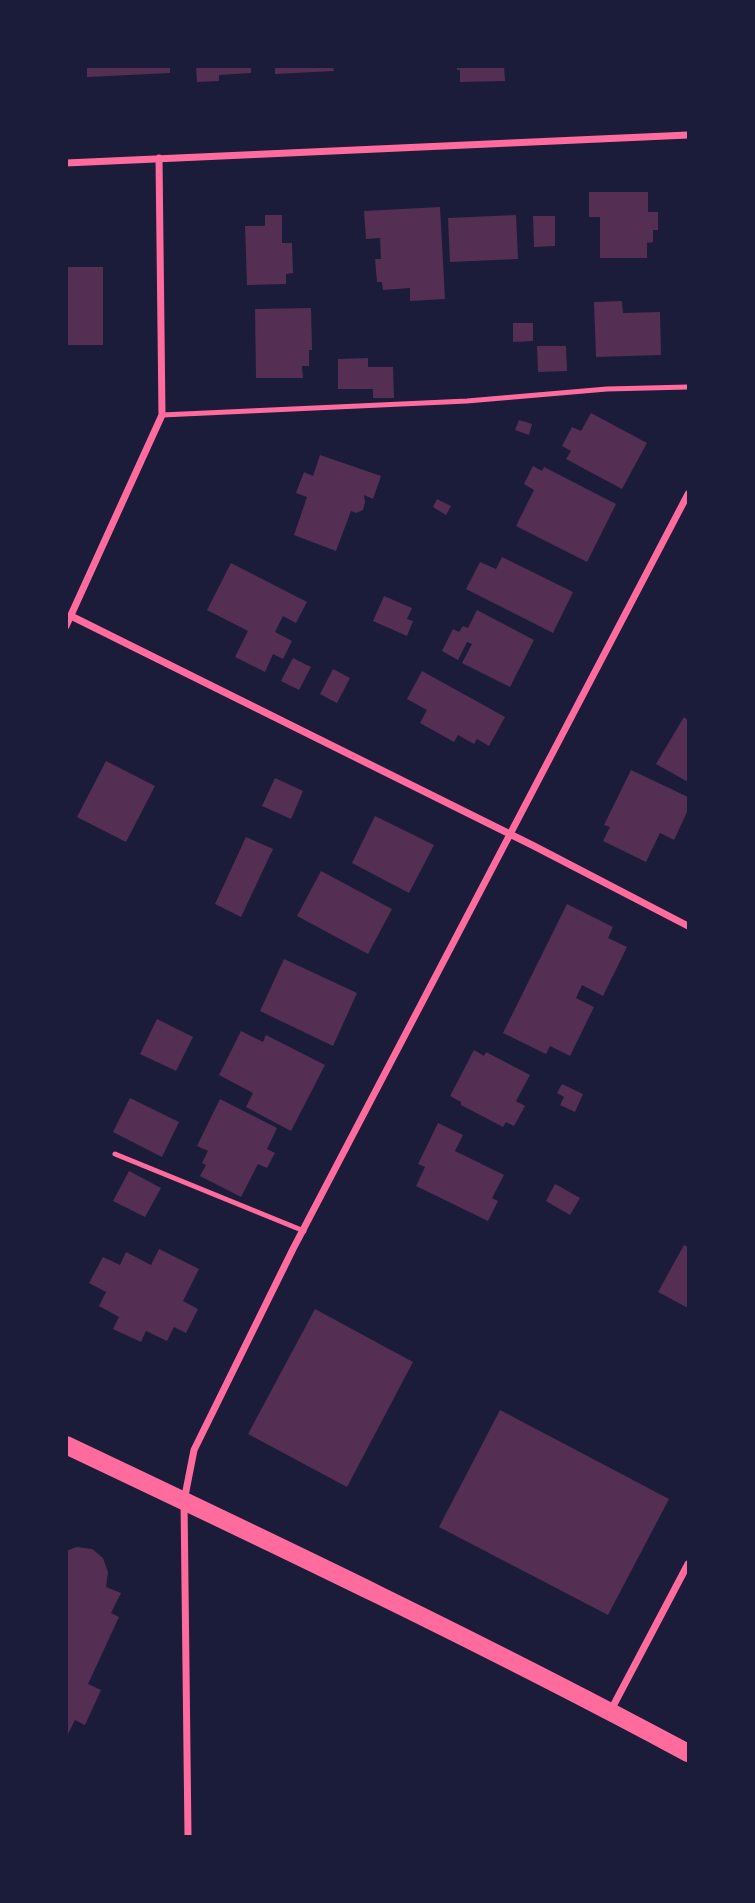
<!DOCTYPE html>
<style>
body{margin:0}
#map{position:relative;width:755px;height:1903px;overflow:hidden;background:#1b1b3a;font-family:Signika,sans-serif}
canvas{display:block}
.frame{position:absolute;inset:0;border:68px solid #1b1b3a;pointer-events:none}
</style>
<div id="map">
<canvas width="755" height="1903"></canvas>
<div class="frame"></div>
</div>
<script>
const g = document.querySelector('canvas').getContext('2d');
g.lineJoin = 'round';
function fillPath(path, color) {
  g.fillStyle = color;
  g.fill(path, 'evenodd');
}
function trace(path, color, width, dash) {
  g.strokeStyle = color;
  g.lineWidth = width;
  g.lineCap = dash ? 'butt' : 'round';
  g.setLineDash(dash || []);
  g.stroke(path);
}
fillPath(new Path2D(`
 M87,66H170V73L87,77Z
 M196,66H251V73L219,75V81L197,82Z
 M275,66H333L334,71L275,74Z
 M457,66H504L505,81L460,82V70H457Z
 M589,192H648V212H658V230H653V242L647,243V258H600V217H589Z
 M440,207L445,299L410,301V288L383,290L382,282H377L375,259H381L380,238L366,239L364,211Z
 M265,215H282V243H292L293,273L286,274V284L247,285L245,226H265Z
 M516,215L518,259L450,262L448,218Z
 M533,216H555V246L534,247Z
 M66,267H103V345H66Z
 M622,301L623,313L660,312L661,355L596,357L594,302Z
 M311,308L312,350H309V366H302L303,378H256L255,309Z
 M513,323H533V341L513,342Z
 M537,346H566L567,371L538,372Z
 M368,358V367H393L394,398H373V389H338V359Z
 M591,413L647,443L622,489L566,459L571,451L562,446L572,427L581,431Z
 M519,420L532,424L529,435L515,430Z
 M320,455L381,476L373,499L364,495L365,502L363,510L356,513L351,511L336,551L294,535L307,497L296,493L304,472L313,476Z
 M533,466L542,471L544,467L616,504L587,562L516,526L534,490L524,484Z
 M437,499L451,506L446,515L433,507Z
 M502,557L573,592L553,633L466,589L480,562L496,569Z
 M231,563L307,602L296,623L283,616L275,632L292,641L283,659L273,654L265,672L235,657L248,631L207,610Z
 M384,596L412,608L407,619L413,621L407,636L373,621Z
 M477,610L534,640L510,687L462,663L472,644L467,642L458,660L442,651L453,629L459,632L463,626L468,628Z
 M293,658L311,667L299,690L281,681Z
 M333,669L350,678L337,703L320,694Z
 M422,671L505,717L489,746L477,739L474,744L458,735L454,742L420,723L427,710L407,699Z
 M684,717L688,720V782L656,764Z
 M106,761L155,786L126,842L77,817Z
 M631,770L688,797V810L674,840L660,833L646,862L603,841L610,827L604,825Z
 M275,778L303,791L291,819L262,806Z
 M375,816L434,845L409,893L352,863Z
 M246,837L273,849L241,917L215,904Z
 M321,871L392,909L368,954L297,916Z
 M567,904L613,927L608,938L627,947L603,996L582,985L576,998L594,1007L570,1056L550,1046L546,1054L503,1033Z
 M284,959L357,993L333,1046L260,1011Z
 M157,1019L193,1037L176,1071L140,1054Z
 M241,1031L263,1042L266,1035L325,1065L291,1131L246,1107L253,1093L219,1075Z
 M474,1050L484,1056L486,1052L530,1075L516,1101L525,1106L514,1126L506,1122L503,1127L461,1105V1102L450,1096Z
 M562,1084L583,1094L575,1112L560,1105L564,1097L557,1093Z
 M130,1098L179,1122L162,1157L113,1132Z
 M220,1099L277,1128L267,1149L275,1153L267,1168L258,1164L241,1197L200,1176L206,1165L202,1163L208,1151L197,1146Z
 M438,1123L463,1135L455,1151L504,1175L492,1198L498,1201L488,1221L416,1186L425,1167L418,1164Z
 M129,1171L161,1188L145,1217L113,1201Z
 M555,1184L580,1198L570,1215L546,1201Z
 M684,1245L688,1247V1308L658,1292Z
 M159,1249L199,1269L183,1301L198,1309L186,1333L174,1327L167,1341L146,1331L141,1342L113,1329L119,1317L99,1306L106,1292L89,1283L103,1257L120,1265L126,1252L151,1265Z
 M315,1309L413,1362L347,1487L248,1434Z
 M500,1410L669,1499L608,1615L439,1527Z
 M77,1547L92,1549L103,1558L108,1572L106,1587L121,1593L111,1613L119,1617L88,1684L101,1690L85,1725L75,1720L66,1738V1551Z`), '#542f53');
trace(new Path2D(`
 M162,415L467,401L607,389L688,387
 M115,1154L304,1231`), '#ff6b9d', 5);
trace(new Path2D(`
 M66,163L688,135
 M71,616L534,846L688,926
 M66,626L162,415L159,158
 M611,1710L688,1564
 M188,1836L184,1501L194,1450L293,1249L688,494`), '#ff6b9d', 7);
trace(new Path2D(`
 M66,1445C275,1544 485,1644 688,1753`), '#ff6b9d', 18);
</script>
